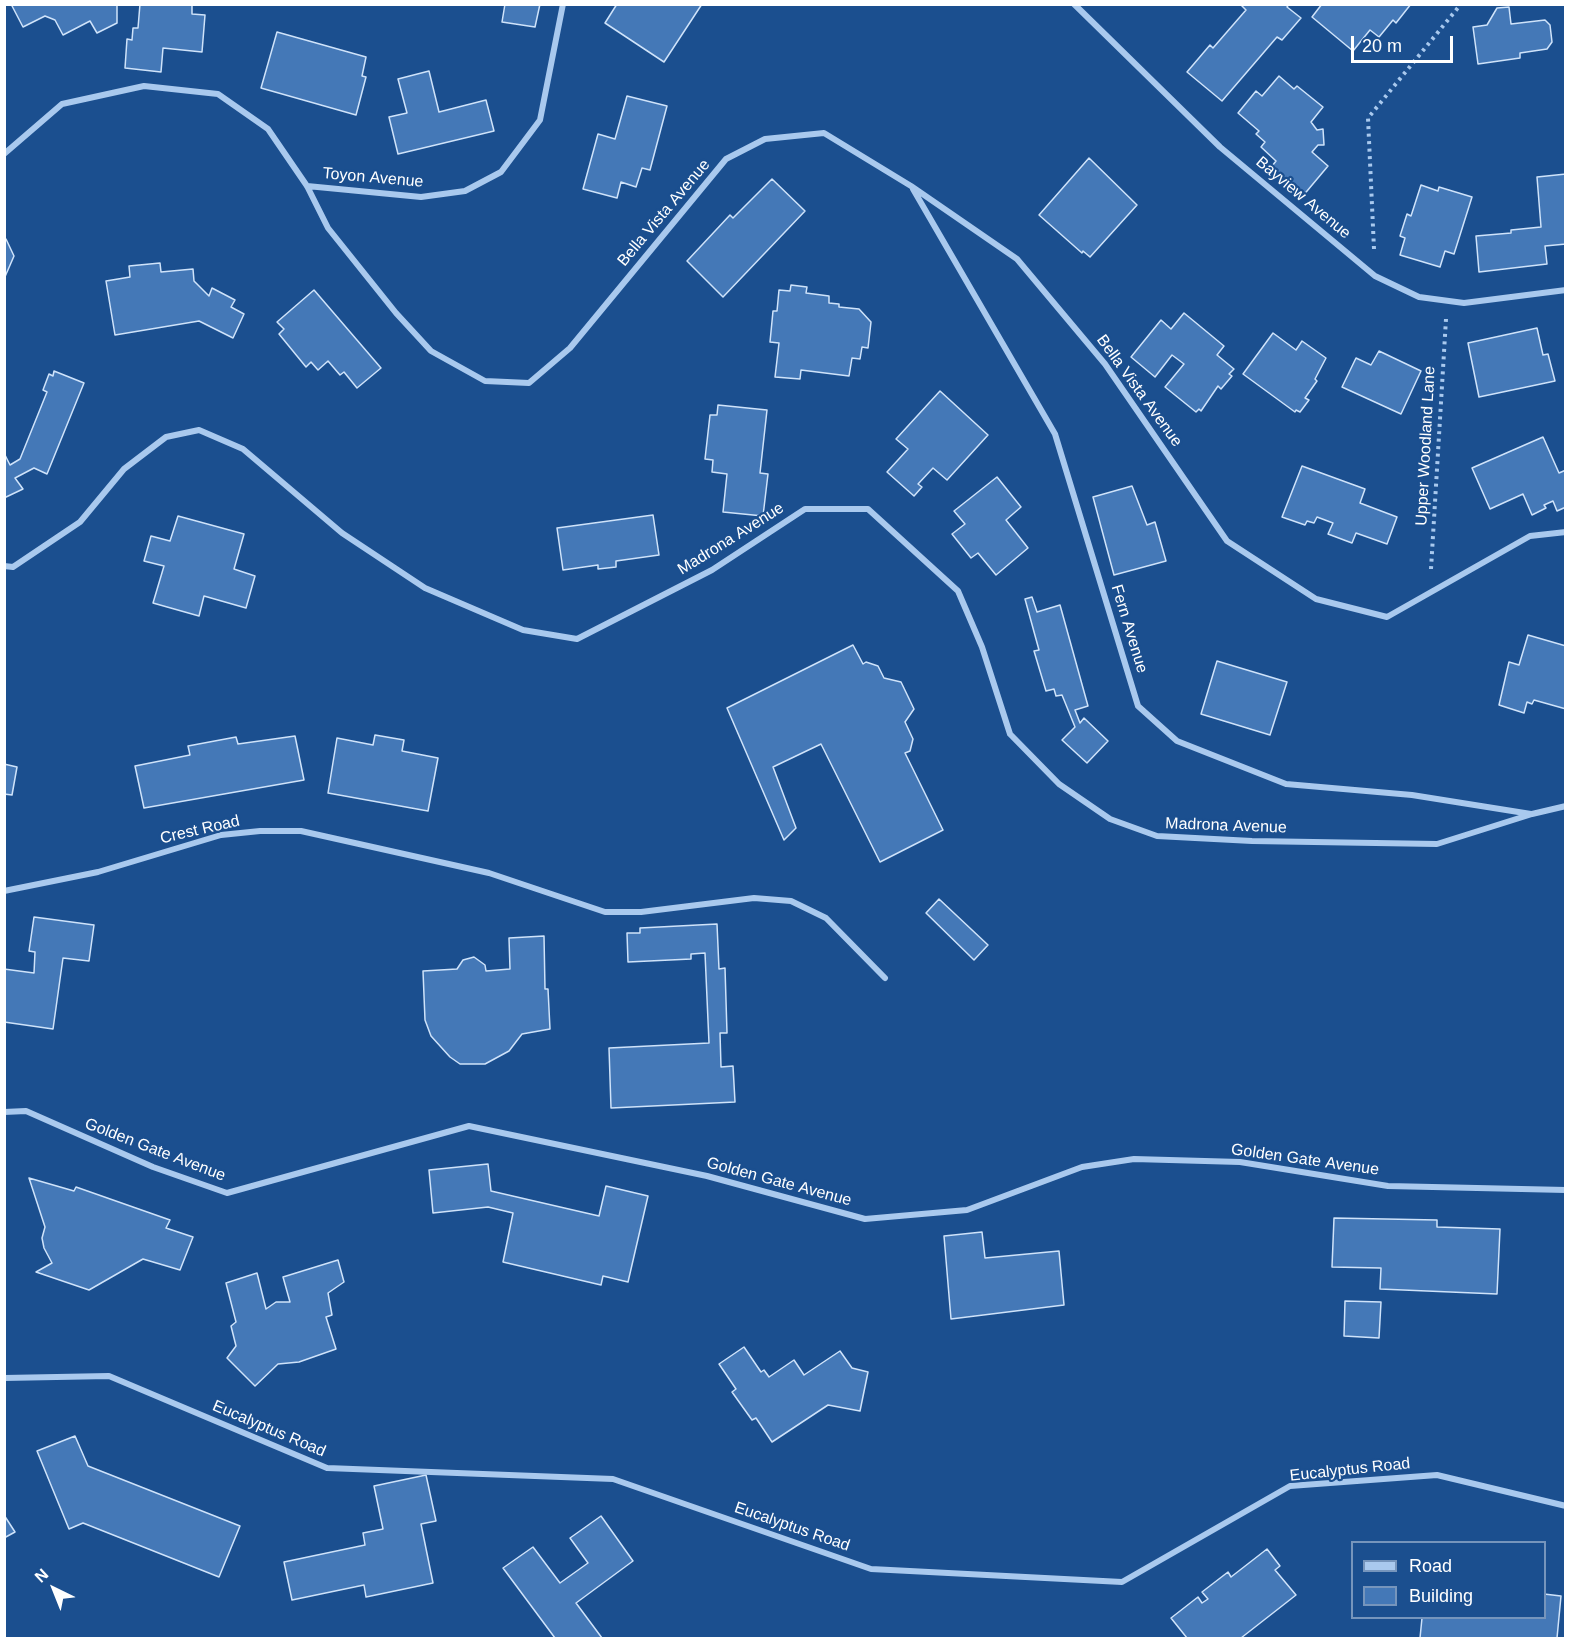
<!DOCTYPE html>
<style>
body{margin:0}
#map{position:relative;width:1570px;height:1643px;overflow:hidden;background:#1b4f8f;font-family:Helvetica,sans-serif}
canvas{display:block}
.frame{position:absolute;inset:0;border:6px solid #fff;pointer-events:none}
.legend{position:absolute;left:1351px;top:1541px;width:195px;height:78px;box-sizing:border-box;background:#1b4f8f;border:2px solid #7695bc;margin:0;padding:8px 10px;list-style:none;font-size:18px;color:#fff}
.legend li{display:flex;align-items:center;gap:12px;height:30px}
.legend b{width:30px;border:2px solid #7695bc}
.north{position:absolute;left:24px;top:1559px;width:60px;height:60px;-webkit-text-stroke:4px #1b4f8f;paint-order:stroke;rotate:317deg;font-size:16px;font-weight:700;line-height:24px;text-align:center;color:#fff}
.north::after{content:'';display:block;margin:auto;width:21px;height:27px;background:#fff;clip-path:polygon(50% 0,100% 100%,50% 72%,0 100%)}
.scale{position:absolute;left:1351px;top:36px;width:102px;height:27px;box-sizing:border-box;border:3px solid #fff;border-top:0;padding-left:8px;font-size:18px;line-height:21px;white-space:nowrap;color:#fff;-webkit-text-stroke:4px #1b4f8f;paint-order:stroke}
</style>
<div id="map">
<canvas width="1570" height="1643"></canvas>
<div class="frame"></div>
<ul class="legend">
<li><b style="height:8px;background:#a9c9ee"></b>Road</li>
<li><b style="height:16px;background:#4478b7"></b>Building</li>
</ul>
<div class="north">N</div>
<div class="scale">20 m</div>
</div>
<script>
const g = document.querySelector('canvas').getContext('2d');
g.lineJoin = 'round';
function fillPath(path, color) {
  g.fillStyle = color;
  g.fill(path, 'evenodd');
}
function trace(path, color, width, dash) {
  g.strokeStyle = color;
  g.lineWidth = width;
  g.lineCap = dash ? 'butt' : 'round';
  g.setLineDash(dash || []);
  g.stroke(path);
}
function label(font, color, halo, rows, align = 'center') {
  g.font = font + ' Helvetica,sans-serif';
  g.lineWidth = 4.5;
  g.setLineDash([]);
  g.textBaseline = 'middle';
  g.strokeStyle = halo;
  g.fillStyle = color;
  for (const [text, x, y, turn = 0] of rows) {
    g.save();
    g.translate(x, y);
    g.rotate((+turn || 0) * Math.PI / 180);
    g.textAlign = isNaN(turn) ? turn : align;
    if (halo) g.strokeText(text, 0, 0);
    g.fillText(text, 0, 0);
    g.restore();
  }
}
const building = new Path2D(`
 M11,4H117V23L97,33L90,21L63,35L55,20L45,16L23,27Z
 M140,4H192V14L205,15L202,52L163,48L161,72L125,68L127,39L132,40L133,28H138Z
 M505,4H540L535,27L502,22Z
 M617,4H702L664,62L605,23Z
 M1240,4H1289L1287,7L1301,18L1282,40L1277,37L1222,101L1187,72L1210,45L1213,48L1246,10Z
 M1322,4H1411L1396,23L1393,20L1379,37L1370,30L1353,51L1312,17Z
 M1509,7L1511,24L1545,20L1550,25L1552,42L1547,49L1520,53V58L1478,64L1473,27L1487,25L1497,8Z
 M277,32L366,57L362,76L366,77L356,115L261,88Z
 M429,71L439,112L486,100L494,131L398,154L389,117L407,113L398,79Z
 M1279,76L1294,89L1297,86L1323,107L1311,122L1317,130L1323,129L1324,145H1318L1312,152L1328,166L1302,197L1269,170L1276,161L1261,147L1265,142L1256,134L1259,131L1238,113L1256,91L1262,96Z
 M627,96L667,106L650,170L642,168L636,187L621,182L617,198L583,189L598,134L615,139Z
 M1089,158L1137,205L1090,257L1083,251L1082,253L1039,215Z
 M1566,174V244L1545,246L1547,264L1479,272L1476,236L1511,233V230L1541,227L1537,177Z
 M772,179L805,211L723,297L687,261L730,215L733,218Z
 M1421,185L1438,191L1439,187L1472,197L1454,254L1445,251L1440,267L1400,255L1405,238L1400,236L1407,214L1411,216Z
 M6,239L14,256L4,279V240Z
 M160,263L161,272L193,269L194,281L209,296L212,288L235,300L231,307L244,314L233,338L199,321L115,335L106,281L130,277L129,266Z
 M791,285L807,287L806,293L829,296V303L839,304V307L859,309L871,322L868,348L862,347L860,359L852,358L849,376L801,370L800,379L775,377L779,343L770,342L773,311H777L779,290L790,291Z
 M314,290L381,368L357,388L344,372L340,375L328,361L318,370L311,362L306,367L279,334L284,329L277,322Z
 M1184,313L1224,346L1217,355L1234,369L1229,374L1232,376L1221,389L1218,386L1201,411L1199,409L1196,412L1165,387L1184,364L1172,355L1155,377L1131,357L1161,320L1171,329Z
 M1537,328L1543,355L1548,354L1555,381L1479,397L1468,343Z
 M1273,333L1296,350L1302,341L1326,358L1315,379L1317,381L1305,398L1309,400L1300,412L1296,410L1295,412L1243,374Z
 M1379,351L1421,371L1401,414L1342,387L1356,358L1371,365Z
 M54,371L84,383L47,474L34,468L15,478L23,489L4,498V453L10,465L20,459L47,392L43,390L49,374L53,376Z
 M940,391L988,435L947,480L933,468L918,484L922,487L914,496L887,472L908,449L896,439Z
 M718,405L767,410L760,473L768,474L763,516L723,512L727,474L712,472L713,460L705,459L710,415H717Z
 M1543,437L1559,473L1566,470V507L1557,511L1553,501L1544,505L1546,508L1532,515L1523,494L1490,509L1472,468Z
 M1302,466L1365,489L1360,503L1397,517L1387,544L1356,533L1352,543L1328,534L1333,523L1317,517L1314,523L1307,521L1305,525L1282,517Z
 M997,477L1021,507L1006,520L1028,548L996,575L978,553L971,558L952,534L965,524L954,511Z
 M1132,486L1147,525L1155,522L1166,561L1114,575L1093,497Z
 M653,515L659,555L616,561V567L598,569V565L563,570L557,528Z
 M178,516L244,534L234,569L255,576L246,608L204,596L199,616L153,603L164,566L144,561L151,536L170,541Z
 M1032,597L1037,612L1060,605L1088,706L1075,710L1080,723L1084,718L1108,741L1087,763L1062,740L1075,727L1062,695L1056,696L1054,689L1046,691L1034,651L1039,650L1025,599Z
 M1528,635L1566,646V709L1534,700L1532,704L1527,702L1524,713L1499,705L1509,662L1519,665Z
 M853,645L863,664L866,662L878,666L884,678L901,682L914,709L905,722L913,739L910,751L905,753L943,830L880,862L821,744L773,767L796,828L784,840L727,708Z
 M1217,661L1287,682L1270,735L1201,714Z
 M375,735L404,740L402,751L438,758L428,811L328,793L337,738L373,745Z
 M295,736L304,780L144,808L135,766L190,755L188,746L236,737L238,744Z
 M4,764L17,767L12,795L4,794Z
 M939,899L988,945L974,960L926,913Z
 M34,917L94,925L89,961L63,958L53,1029L4,1022V969L34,973L35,952L29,951Z
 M717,924L719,969L725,968L727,1033H720L721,1067L733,1066L735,1102L611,1108L609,1048L709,1043L705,953L691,954V959L628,962L627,933H640V928Z
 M544,936L545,989H548L550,1029L522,1034L509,1051L485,1064H460L450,1057L431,1036L425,1020L423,971L457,969L463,960L474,957L485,965L486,971L510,969L509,938Z
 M488,1164L491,1191L599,1216L606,1186L648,1196L628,1282L603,1276L601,1285L503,1262L513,1213L488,1207L433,1213L429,1170Z
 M29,1178L74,1191L76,1187L170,1220L166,1228L193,1237L180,1270L143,1259L89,1290L36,1272L52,1263L44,1248L42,1238L45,1227Z
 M1334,1218L1437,1220V1227L1500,1229L1497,1294L1380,1289L1381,1268L1332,1267Z
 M982,1232L985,1258L1059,1251L1064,1305L951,1319L944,1236Z
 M338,1260L344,1282L328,1293L332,1315L326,1317L336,1349L299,1362L278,1364L255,1386L227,1358L236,1346L231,1326L236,1322L226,1283L257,1273L266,1309L276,1302H290L283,1277Z
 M1345,1301L1381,1302L1379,1338L1344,1336Z
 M744,1347L761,1372L764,1370L769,1377L794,1360L804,1375L840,1351L852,1368L868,1372L860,1411L828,1405L772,1442L756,1418L752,1420L732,1392L736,1389L719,1364Z
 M75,1436L88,1466L240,1526L219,1577L83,1523L69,1529L37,1451Z
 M426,1475L436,1521L421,1524L433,1583L366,1597L364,1585L292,1600L284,1562L365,1545L363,1533L383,1529L374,1486Z
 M4,1515L15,1532L4,1538Z
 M601,1516L633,1561L576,1603L602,1638H555L503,1568L533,1547L560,1583L588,1563L570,1538Z
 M1267,1549L1280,1566L1275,1570L1296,1595L1241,1638H1187L1171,1618L1198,1597L1202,1603L1208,1599L1202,1592L1228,1572L1231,1577Z
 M1544,1594L1561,1596L1557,1638H1420L1422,1618H1544Z`);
fillPath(building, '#4478b7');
trace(building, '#cfe3fa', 1.5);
trace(new Path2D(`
 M1374,249L1368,118L1461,4
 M1431,569L1446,319`), '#a9c9ee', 4, [3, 4.5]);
trace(new Path2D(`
 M1074,4L1220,147L1375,276L1419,297L1464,303L1566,290
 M4,154L62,104L144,86L218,94L268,129L307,186L328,228L396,313L431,351L485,381L529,383L570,348L726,159L765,139L824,133L911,186L1017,259L1105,364L1227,541L1316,599L1387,617L1530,536L1566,532
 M307,186L421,197L465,191L501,172L540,120L563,4
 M913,189L1055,434L1138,706L1177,741L1286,784L1412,795L1531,814
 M4,566L13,567L80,522L124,469L166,437L199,430L243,449L342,533L425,588L523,630L577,639L712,570L805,509H868L958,591L982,647L1010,734L1059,784L1110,819L1157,836L1252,841L1437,844L1532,814L1566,806
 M4,891L98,872L221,835L260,831H301L489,873L605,912H641L754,898L791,901L826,918L885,978
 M4,1112L26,1111L153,1167L227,1193L469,1126L707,1176L865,1219L967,1210L1082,1167L1134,1159L1240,1162L1388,1186L1566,1190
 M4,1378L109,1376L327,1468L613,1479L871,1569L1122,1582L1290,1486L1437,1475L1566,1506`), '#a9c9ee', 6);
label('16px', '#fff', '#1b4f8f', [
 ["Toyon Avenue",373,178,5],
 ["Bayview Avenue",1303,198,40],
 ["Bella Vista Avenue",664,213,-50],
 ["Bella Vista Avenue",1139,391,54],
 ["Upper Woodland Lane",1426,446,-87],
 ["Madrona Avenue",731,539,-32],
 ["Fern Avenue",1129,629,73],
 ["Madrona Avenue",1226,826,2],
 ["Crest Road",200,830,-13],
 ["Golden Gate Avenue",155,1150,21],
 ["Golden Gate Avenue",1305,1160,8],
 ["Golden Gate Avenue",779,1182,15],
 ["Eucalyptus Road",269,1429,23],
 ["Eucalyptus Road",1350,1470,-6],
 ["Eucalyptus Road",792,1527,19]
]);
</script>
